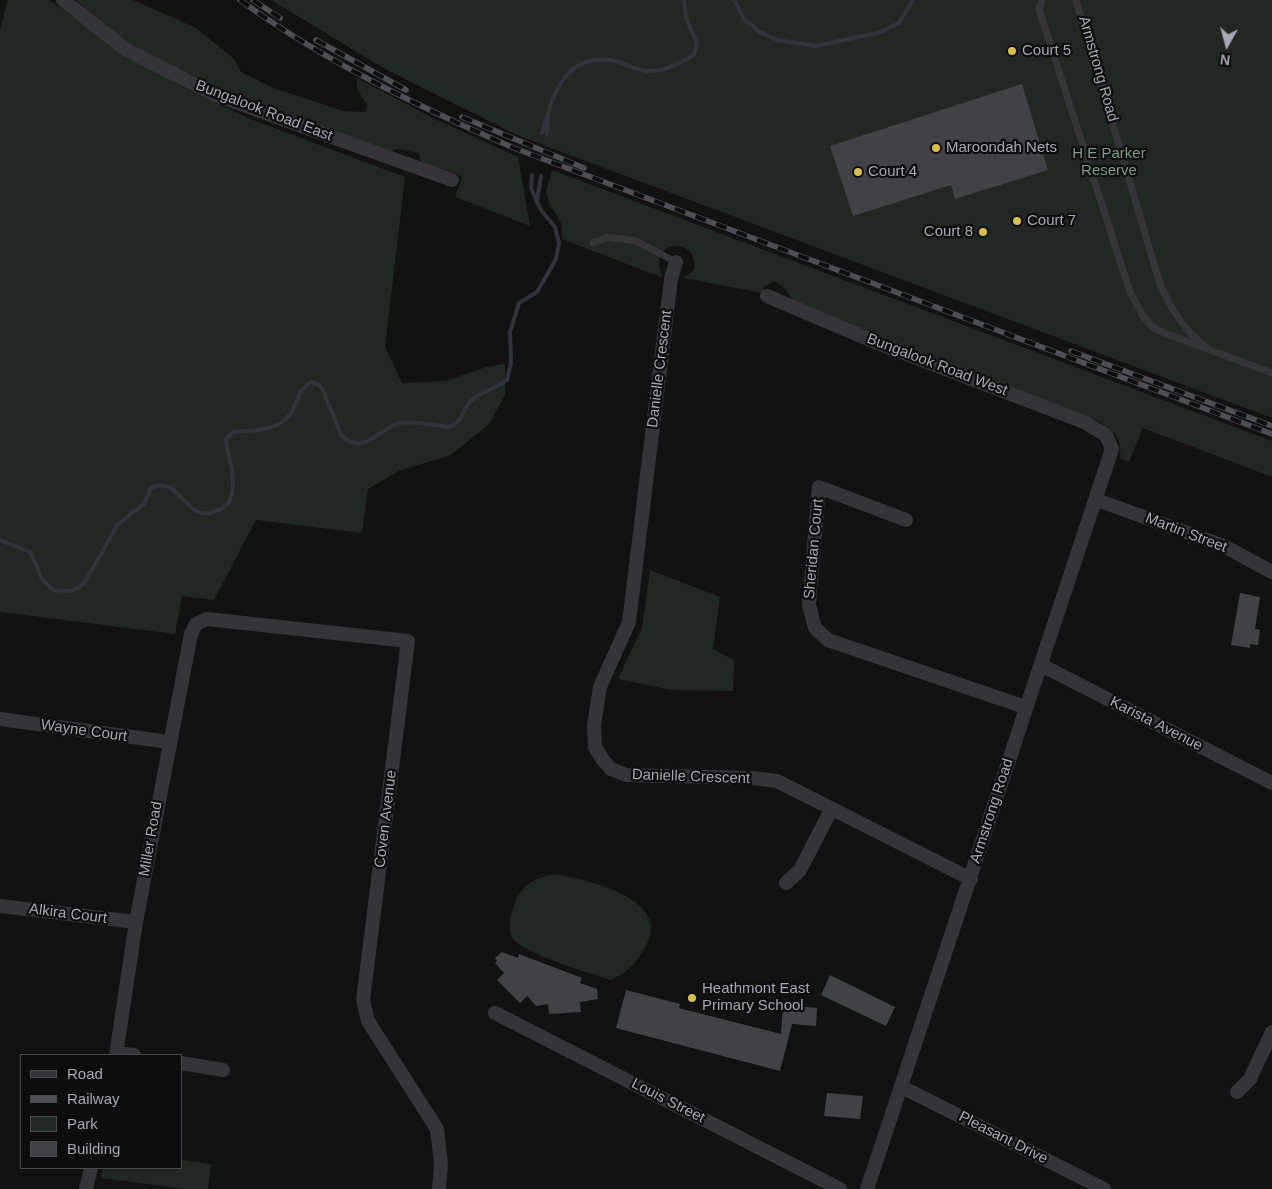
<!DOCTYPE html>
<style>
body{margin:0}
#map{position:relative;width:1272px;height:1189px;overflow:hidden;background:#121213;font-family:Helvetica,sans-serif}
canvas{display:block}
.legend{position:absolute;left:20px;top:1054px;width:162px;height:115px;box-sizing:border-box;background:#0d0d0e;border:1px solid #4a4b50;margin:0;padding:6px 9px;list-style:none;font-size:15px;color:#a5a7b2}
.legend li{display:flex;align-items:center;gap:10px;height:25px}
.legend b{width:25px;border:1px solid #4a4b50}
.north{position:absolute;left:1202px;top:20px;width:50px;height:50px;-webkit-text-stroke:4px #0d0d0e;paint-order:stroke;rotate:187deg;font-size:14px;font-weight:700;line-height:20px;text-align:center;color:#a5a7b2}
.north::after{content:'';display:block;margin:auto;width:18px;height:22px;background:#a5a7b2;clip-path:polygon(50% 0,100% 100%,50% 72%,0 100%)}
</style>
<div id="map">
<canvas width="1272" height="1189"></canvas>
<ul class="legend">
<li><b style="height:6px;background:#353539"></b>Road</li>
<li><b style="height:6px;background:#4e4f54"></b>Railway</li>
<li><b style="height:14px;background:#212722"></b>Park</li>
<li><b style="height:14px;background:#414246"></b>Building</li>
</ul>
<div class="north">N</div>
</div>
<script>
const g = document.querySelector('canvas').getContext('2d');
g.lineJoin = 'round';
function fillPath(path, color) {
  g.fillStyle = color;
  g.fill(path, 'evenodd');
}
function trace(path, color, width, dash) {
  g.strokeStyle = color;
  g.lineWidth = width;
  g.lineCap = dash ? 'butt' : 'round';
  g.setLineDash(dash || []);
  g.stroke(path);
}
function label(font, color, halo, rows, align = 'center') {
  g.font = font + ' Helvetica,sans-serif';
  g.lineWidth = 4.5;
  g.setLineDash([]);
  g.textBaseline = 'middle';
  g.strokeStyle = halo;
  g.fillStyle = color;
  for (const [text, x, y, turn = 0] of rows) {
    g.save();
    g.translate(x, y);
    g.rotate((+turn || 0) * Math.PI / 180);
    g.textAlign = isNaN(turn) ? turn : align;
    if (halo) g.strokeText(text, 0, 0);
    g.fillText(text, 0, 0);
    g.restore();
  }
}
fillPath(new Path2D(`
 M8,0H49L123,52L184,88L248,118L405,177L385,347L402,383L446,381L486,367L505,364V395L489,424L451,455L399,471L368,489L362,533L256,520L214,600L182,596L175,634L0,612V29Z
 M76,0H133L196,28L233,58L241,72L273,88L344,111L365,112L367,105L357,89V78L433,118L518,157L530,226L455,197L462,177C451,169 434,169 421,165L419,153L399,149L383,153L276,114L126,45Z
 M271,0H1272V418L519,136L385,69Z
 M552,170L1272,441V477L1143,428L1129,462L1120,458C1123,436 1110,427 1092,418L800,307C790,298 786,286 774,281L764,287L762,293L684,278L694,270C699,234 645,239 663,278L562,239L561,223L550,205L546,192Z
 M650,570L720,597L713,649L734,660L733,691L672,690L618,679L642,628Z
 M553,874C586,879 677,899 644,949C633,967 630,970 611,980C593,974 517,952 511,936C508,927 511,915 514,906C520,886 534,878 553,874Z
 M181,1160L211,1164L208,1189H186L101,1178L103,1168H181Z`), '#212722');
trace(new Path2D(`
 M734,0L745,20L760,32L777,40L816,46L881,32L899,23L913,0
 M542,133C553,96 564,51 615,61C628,64 638,72 651,71C666,71 682,62 694,55L697,43L686,18L684,0
 M547,135L548,117
 M532,175L531,188L538,204
 M0,540L30,552L42,579L53,590L70,591L78,588L85,582L118,524L144,504L151,488C184,472 185,537 228,504C239,482 229,463 226,440L233,432C252,430 278,432 290,414C298,402 298,390 311,382L318,384L323,390L341,435C364,458 379,428 399,423C414,420 434,426 449,427C464,422 461,410 472,400C482,391 496,389 507,380L511,363L510,332L519,303L537,292L556,259L559,243L555,227L541,210L537,201L541,176`), '#2f343c', 4);
fillPath(new Path2D(`
 M1022,84L1048,170L955,199L951,185L853,216L830,146Z
 M1240,593L1260,597L1255,629L1260,630L1258,645L1250,644V648L1231,645Z
 M502,952L518,958L519,954L582,978L580,983L597,989L598,999L580,1002L581,1012L549,1014L548,1004L536,1006L527,996L520,1003L497,980L504,973L495,963L497,961L495,958Z
 M830,975L895,1007L886,1026L821,995Z
 M626,990L680,1004L679,1008L781,1034L783,1005L817,1008L816,1026L792,1024L780,1071L616,1028Z
 M827,1093L863,1096L860,1119L824,1116Z`), '#414246');
trace(new Path2D(`
 M1042,0L1039,9L1130,292L1143,316L1151,326L1164,333L1272,373
 M1076,0L1160,284C1170,307 1185,332 1206,347
 M593,243L608,237L636,241L676,262`), '#353539', 7);
trace(new Path2D(`
 M63,0L125,49L215,95L452,180
 M676,262L671,279L629,622L600,687L594,725L595,747L603,760L611,769L626,775L752,778L777,781L971,879
 M767,296L880,344L1084,422L1106,435L1112,449L867,1189
 M1097,500L1224,546L1272,572
 M906,520L819,487L809,605L815,628L828,640L1025,707
 M1041,665L1272,783
 M0,719L169,742
 M786,883L800,870L831,810
 M0,906L136,922
 M495,1013L840,1189
 M117,1053L134,1055
 M116,1055L136,922L191,634L196,624L207,619L408,641L363,1000L368,1021L437,1129L441,1164L439,1189
 M181,1063L223,1070
 M902,1087L1104,1189
 M1237,1092L1250,1079L1272,1032
 M86,1189L91,1168`), '#353539', 14);
const rail = new Path2D(`
 M240,0C324,61 419,107 514,148L1272,434
 M253,0L280,18
 M316,40L406,90
 M462,117L584,168
 M1071,351L1272,426`);
trace(rail, '#4e4f54', 5.5);
trace(rail, '#0d0d0e', 4, [11]);
for (const [x, y, r, color] of [
 [1012,51,5,"#dabf42"],
 [936,148,5,"#dabf42"],
 [858,172,5,"#dabf42"],
 [1017,221,5,"#dabf42"],
 [983,232,5,"#dabf42"],
 [692,998,5,"#dabf42"]
]) {
  const dot = new Path2D();
  dot.arc(x, y, r, 0, 2 * Math.PI);
  g.fillStyle = color;
  g.fill(dot);
  trace(dot, '#0d0d0e', 2);
}
label('15px', '#a5a7b2', '#0d0d0e', [
 ["Court 5",1022,51],
 ["Maroondah Nets",946,148],
 ["Court 4",868,172],
 ["Court 7",1027,221],
 ["Court 8",973,232,"right"],
 ["Heathmont East",702,989],
 ["Primary School",702,1006]
], 'left');
label('15px', '#a5a7b2', '#0d0d0e', [
 ["Armstrong Road",1098,69,74],
 ["Bungalook Road East",264,111,21],
 ["Bungalook Road West",937,365,21],
 ["Danielle Crescent",660,369,-83],
 ["Martin Street",1186,533,21],
 ["Sheridan Court",814,549,-85],
 ["Karista Avenue",1156,724,27],
 ["Wayne Court",84,731,8],
 ["Danielle Crescent",691,777,2],
 ["Armstrong Road",992,811,-72],
 ["Coven Avenue",386,819,-83],
 ["Miller Road",151,839,-80],
 ["Alkira Court",68,914,7],
 ["Louis Street",668,1101,27],
 ["Pleasant Drive",1003,1138,27]
]);
label('15px', '#7e9b84', '#0d0d0e', [
 ["H E Parker",1109,154],
 ["Reserve",1109,171]
]);
</script>
